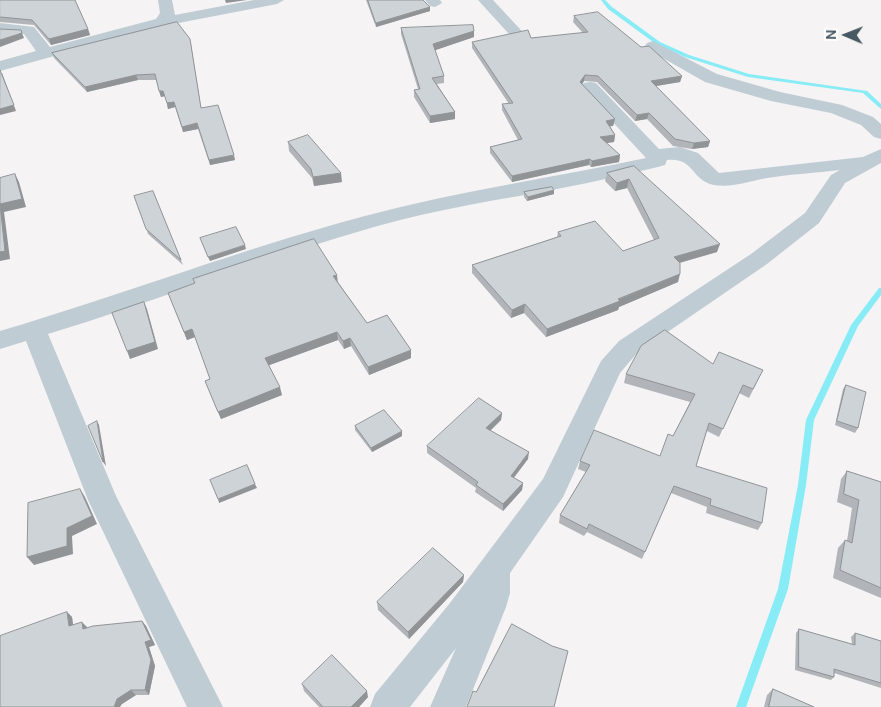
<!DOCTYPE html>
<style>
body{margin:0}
#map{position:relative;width:881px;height:707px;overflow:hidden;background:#f5f3f3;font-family:"DM Sans",sans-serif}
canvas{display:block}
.north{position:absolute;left:821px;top:10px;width:50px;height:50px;-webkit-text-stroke:4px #fff;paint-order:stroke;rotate:271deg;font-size:14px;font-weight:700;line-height:20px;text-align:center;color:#485963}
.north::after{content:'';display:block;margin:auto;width:18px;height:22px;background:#485963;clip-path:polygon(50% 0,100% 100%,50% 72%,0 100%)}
</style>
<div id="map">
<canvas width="881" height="707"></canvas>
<div class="north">N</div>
</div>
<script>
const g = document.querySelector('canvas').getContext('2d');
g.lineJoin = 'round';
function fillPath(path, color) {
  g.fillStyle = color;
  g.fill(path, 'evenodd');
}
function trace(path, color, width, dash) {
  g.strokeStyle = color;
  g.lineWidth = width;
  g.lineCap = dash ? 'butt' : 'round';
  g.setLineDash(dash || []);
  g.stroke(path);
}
fillPath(new Path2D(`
 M601,0H605L612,7L660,42L689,55L749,74L867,91L881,104V109L863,93L748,77L685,57L656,44L608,9Z
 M879,288H881V295L858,326L814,420L806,485L788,589L746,707H736L778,589L798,485L806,420L851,325Z`), '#87ecf6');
fillPath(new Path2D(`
 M158,0H172L175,15L254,0H284L277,4L163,26L0,71V61L36,51L24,34L0,33V23L34,27L50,47L156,19L160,13Z
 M425,0H440L442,3L435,7L430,6Z
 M478,0H493L519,28L522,31L519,34H509Z
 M653,41L717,74L780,92L842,105L873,117L881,124V139L874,137L861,125L831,113L771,101L705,82L647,49L645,46L647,43Z
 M590,82L596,83L659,149L680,147L698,153L719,173L863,157L881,149V163L845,183L819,223L767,264L637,353L620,373L563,497L510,573V593L506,607L466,707H430L456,648L410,707H370L375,694L450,603L543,479L601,361L619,341L751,254L805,213L831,175L840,170C816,173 791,174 767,178C750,181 732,188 714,185C690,180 695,157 667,160L665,165L658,167C626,174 594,182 562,188C499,200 436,209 374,227C264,258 157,301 48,334L116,496L223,707H187L88,500L26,341L0,349V331C122,295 241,249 365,216C457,191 552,178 646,158L584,91L581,87L584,83Z`), '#bfccd3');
fillPath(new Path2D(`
 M0,0L88,29L90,35L51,45L34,25L0,22Z
 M366,0H423L430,7V11L376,27Z
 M574,16L641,47L682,76L680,82L656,86L710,141L708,147L692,149L673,146L647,119L635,121L597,82L584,81L582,84L615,119L613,126H610L615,135L614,142L606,143L620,155L619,162L591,167L589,165L512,182L490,153V147L518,140L502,110V104H509L472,48V42L531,38L583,33L573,22Z
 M401,28L474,31V37L435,50L444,76V83L437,84L455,112V119L430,123L414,97V90L418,89L401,34Z
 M191,44L201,108L235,160L210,165L198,129L183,132L175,107L168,109L165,96L161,97L156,80H138L87,92L54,58L52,53Z
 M288,142L342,182L314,186L312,178L289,151Z
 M634,166L717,252L680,263L678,282L619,307L618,310L546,337L524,313L511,318L472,273V265L557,237L558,232L623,251L654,240L627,188L615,191L605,181L607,173Z
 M524,192L554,194L527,201L524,197Z
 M134,196L181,260L183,265L148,234Z
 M338,282L367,323L411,358L369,375L351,346L344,349L338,340L269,365L282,395L221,419L205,381L210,379L195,337L187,340L168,293Z
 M713,364L763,370L749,398L739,393L719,437L707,431L696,466L762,523L758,530L706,513L707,507L671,493L642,559L587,532L584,536L559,523L560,515L586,472L578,469L580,461L660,456L673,436L690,402L624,383L626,374Z
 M846,385L858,428L855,433L835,425L843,389Z
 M502,413L501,420L490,430L528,459L514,478L523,483L522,490L503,511L475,492L476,488L427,453V446Z
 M355,426L402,436L372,452L355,430Z
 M847,471L881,482V598L833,578L838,548L845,540L847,541L852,508L837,502L841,479Z
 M464,575L463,582L409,639L378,610L377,602Z
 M67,612L72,617L73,625L87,628L142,621L146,626L155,645L149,647L155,666L149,695H136L122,704L0,707Z
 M799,629L852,644L851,637L855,633L881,641V688L834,673V677L831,680L795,670L796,633Z
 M302,684L368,697L359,707H319L304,691Z
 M773,689L814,707H764L767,695Z`), '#b1b5ba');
fillPath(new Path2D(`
 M225,0H247L226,3Z
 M430,7V11L376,27V23Z
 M88,29L90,35L51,45L49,39Z
 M474,31V37L433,51V44Z
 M22,33L24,38L0,47V40Z
 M2,73L16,111L0,115V109Z
 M136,75L138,80L87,92L85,87Z
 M585,75L584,81L580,88V82Z
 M682,76L680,82L650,87L651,81Z
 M159,91H163L165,96L161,97Z
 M174,102L175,107L168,109L167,103Z
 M455,112V119L430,123V116Z
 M649,113L647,119L635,121L637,115Z
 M615,119L613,126L605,127L606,121Z
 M197,123L198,129L183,132L182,127Z
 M615,135L614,142L599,144L600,137Z
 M710,141L708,147L692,149L694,143Z
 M234,155L235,160L210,165L209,160Z
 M620,155L619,162L591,167L592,161Z
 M590,159L589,165L512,182V176Z
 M341,173L342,182L314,186L313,177Z
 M15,174L19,182L26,207L4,212L10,259L0,261V204Z
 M629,179L627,188L615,191L617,183Z
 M554,190V194L527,201L528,197Z
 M720,244L717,252L671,265L674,257Z
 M245,245L246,249L210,261L208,257Z
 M680,274L678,282L619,307L618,310L546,337L547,329Z
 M337,275L338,283L333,276Z
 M144,302L147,309L158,349L130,359L127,351Z
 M525,304L524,313L511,318L512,310Z
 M192,329L195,337L187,340L184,332Z
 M337,332L338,340L267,366L265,358Z
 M350,338L351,346L344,349L343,341Z
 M411,350V358L369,375L368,367Z
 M280,387L282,395L221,419L218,412Z
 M502,413L501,420L486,435V428Z
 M97,421L99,425L106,466L103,462Z
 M402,431V436L372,452L371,448Z
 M529,452L528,459L510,482L511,476Z
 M523,483L522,490L503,511V504Z
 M255,484L257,488L219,503L218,499Z
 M80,489L85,497L97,524L72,536L73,554L34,565L27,557Z
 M464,575L463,582L409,639L408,632Z
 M67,612L72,617L74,632L69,626Z
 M142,621L146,626L155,645L149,647L155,666L149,695L145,690V642Z
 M82,622L87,627V635L83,629Z
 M131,690L136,695L122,704L120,707H114L117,699Z
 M367,691L368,697L359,707H351Z`), '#909497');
const building = new Path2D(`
 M0,0H75L88,29L49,39L32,20L0,17Z
 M368,0H423L430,7L376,23Z
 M598,12L641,47L649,46L682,76L651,81L710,141L694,143L675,139L649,113L637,115L598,76L585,75L580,82L615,119L606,121L615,135L600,137L620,155L592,161L590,159L512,176L490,147L522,139L502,104L513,103L472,42L528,30L531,38L588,32L574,16Z
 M177,22L190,39L201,108L218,105L234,155L209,160L197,123L182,127L174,102L167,103L163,91H159L155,74L136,75L85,87L52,53Z
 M473,25L474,31L433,44L444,76L432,78L455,112L430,116L414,90L420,89L401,28Z
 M0,29L21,30L22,33L0,40Z
 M0,70L14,105L0,109Z
 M308,135L341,173L313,177L311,169L288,142Z
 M634,166L720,244L674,257L680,263V274L618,299L620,301L547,329L525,304L512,310L472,265L561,236L558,232L595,221L623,251L659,238L629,179L617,183L607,173Z
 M15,174L22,199L0,204V178Z
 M552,187L554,190L528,197L524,192Z
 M153,191L181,260L146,229L134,196Z
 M0,204L5,251L0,252Z
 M236,227L245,245L208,257L200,238Z
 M314,239L337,275L333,276L367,323L387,315L411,350L368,367L350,338L343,341L337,332L265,358L280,387L218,412L205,381L210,379L192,329L184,332L168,293L195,283L193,279Z
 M144,302L155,342L127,351L112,313Z
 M665,330L713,364L719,352L763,370L753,389L743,385L723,429L709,423L696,466L767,488L762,523L710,505L711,499L674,486L645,552L589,524L587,529L560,515L590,465L580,461L594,430L660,456L668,434L673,436L695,394L626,374L641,346Z
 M846,385L866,392L858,428L837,421Z
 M479,398L502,413L486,428L529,452L511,476L523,483L503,504L476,485L478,482L427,446Z
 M384,410L402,431L371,448L355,426Z
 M97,421L100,441L103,462L88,426Z
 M247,465L255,484L218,499L210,480Z
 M847,471L881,482V588L840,570L845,540L852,543L859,500L844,494Z
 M80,489L92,516L67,528V546L27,557L28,503Z
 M433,548L464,575L408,632L377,602Z
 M67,612L69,626L82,622L83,629L93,626L142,621L151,640L145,642L151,660L145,690H131L117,699L114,707H0V636Z
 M512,624L552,646L568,651L554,707H467L473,691L476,692Z
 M799,629L855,645V633L881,641V683L834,669V677L799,667Z
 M332,655L367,691L351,707H323L302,684Z
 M773,689L814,707H769Z`);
fillPath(building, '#ced3d8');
trace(building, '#909497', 1);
</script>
